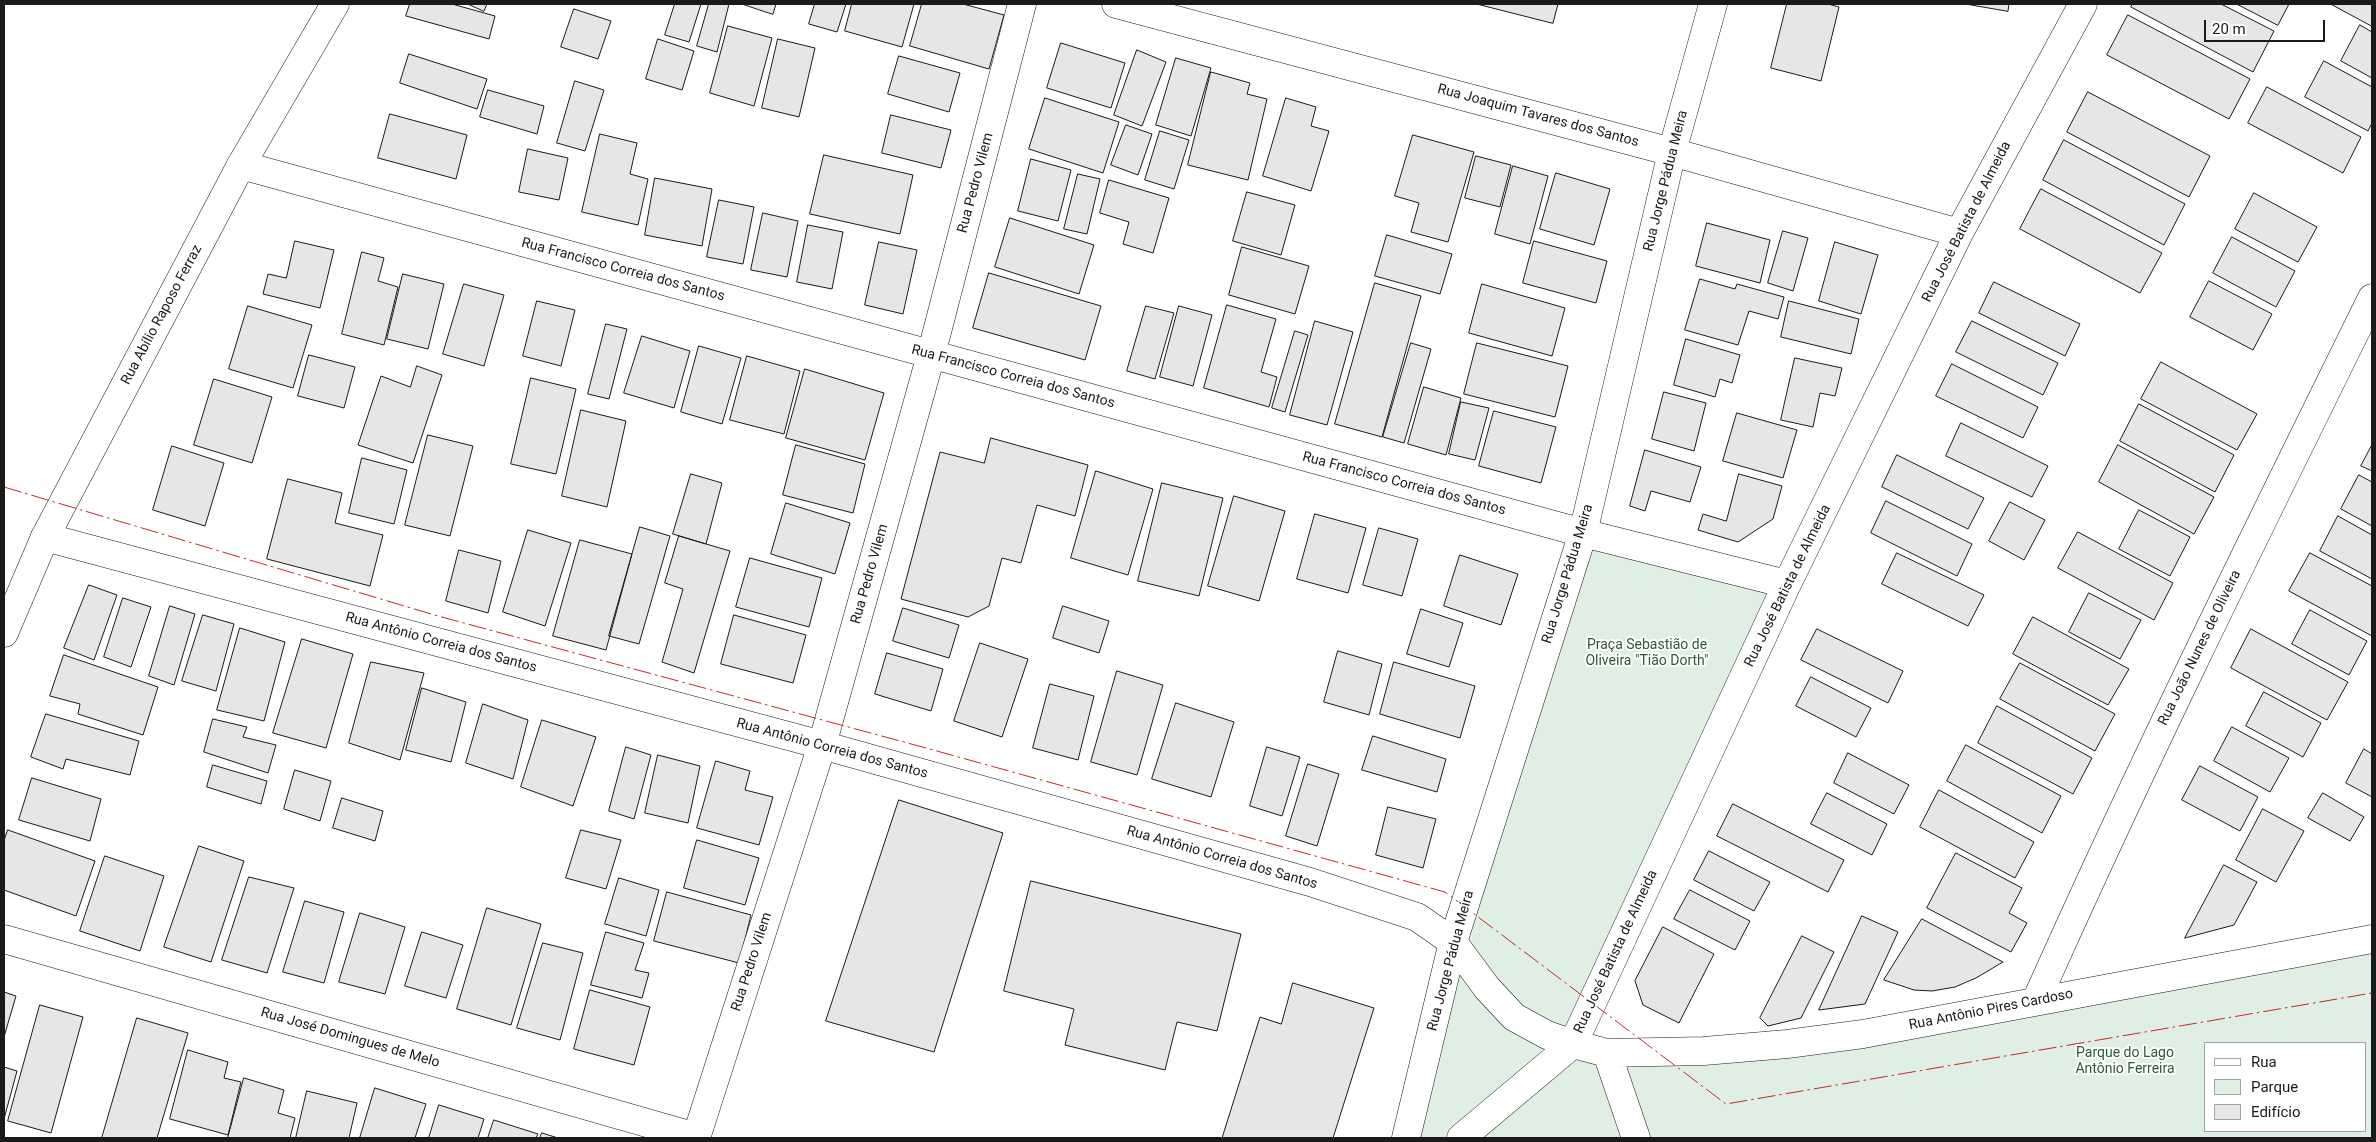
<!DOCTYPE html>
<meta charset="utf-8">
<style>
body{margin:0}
#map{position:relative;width:2376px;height:1142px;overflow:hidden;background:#fff;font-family:Roboto,sans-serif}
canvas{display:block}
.frame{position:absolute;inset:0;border:5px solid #1a1a1a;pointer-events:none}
.legend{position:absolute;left:2204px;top:1042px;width:162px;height:90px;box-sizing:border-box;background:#fff;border:1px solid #a3a3a3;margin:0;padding:6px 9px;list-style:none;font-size:15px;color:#1a1a1a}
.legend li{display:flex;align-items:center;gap:10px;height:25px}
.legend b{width:25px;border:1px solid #a3a3a3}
.scale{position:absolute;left:2204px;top:20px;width:121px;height:22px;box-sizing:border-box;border:2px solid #1a1a1a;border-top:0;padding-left:6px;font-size:15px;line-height:18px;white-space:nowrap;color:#1a1a1a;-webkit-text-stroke:4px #fff;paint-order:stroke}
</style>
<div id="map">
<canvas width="2376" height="1142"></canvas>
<div class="frame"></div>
<ul class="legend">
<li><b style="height:6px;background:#fff"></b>Rua</li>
<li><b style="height:14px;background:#e0efe3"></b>Parque</li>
<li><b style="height:14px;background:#e6e6e6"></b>Edifício</li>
</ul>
<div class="scale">20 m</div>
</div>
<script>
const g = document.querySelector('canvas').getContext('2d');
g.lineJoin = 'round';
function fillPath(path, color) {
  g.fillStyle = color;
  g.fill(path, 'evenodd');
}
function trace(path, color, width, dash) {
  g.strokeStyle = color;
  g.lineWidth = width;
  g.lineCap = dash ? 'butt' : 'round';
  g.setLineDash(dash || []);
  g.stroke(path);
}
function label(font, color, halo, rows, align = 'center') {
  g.font = font + ' Roboto,sans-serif';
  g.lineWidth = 4;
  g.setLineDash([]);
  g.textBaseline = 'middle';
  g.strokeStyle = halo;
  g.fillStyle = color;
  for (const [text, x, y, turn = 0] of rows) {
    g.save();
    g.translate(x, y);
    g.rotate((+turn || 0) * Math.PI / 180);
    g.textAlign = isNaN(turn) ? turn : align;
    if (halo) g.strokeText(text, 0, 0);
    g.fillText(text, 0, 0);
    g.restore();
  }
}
const green = new Path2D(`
 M1586,540L1779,590L1569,1037L1523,1016L1462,939Z
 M2372,938V1138H1630L1607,1053L1704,1048ZM2205,1043H2365V1131H2205Z
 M1455,954L1561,1046L1451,1138H1411Z
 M1576,1048L1604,1056L1626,1138H1468Z`);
fillPath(green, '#e0efe3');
trace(green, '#6a6a6a', 1);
const building = new Path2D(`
 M410,4H452L495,16L489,39L406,16Z
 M468,4H487L484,11Z
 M675,4H701L689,42L665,35Z
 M709,4H729L717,52L697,46Z
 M742,4H776L773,14Z
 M815,4H846L837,32L809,24Z
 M852,4H914L902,47L845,31Z
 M922,4H963L1004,15L989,69L910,46Z
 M1477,4H1558L1553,23Z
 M1787,4H1828L1839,7L1821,81L1771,68Z
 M1966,4H2009L2008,11Z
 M2133,4H2221L2274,31L2253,72L2131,7Z
 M2237,4H2289L2278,25Z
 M2331,4H2372V26Z
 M574,9L611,21L598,59L561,47Z
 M2128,15L2250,79L2229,119L2107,55Z
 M2360,25L2372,32V78L2341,61Z
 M728,26L772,38L754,106L710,93Z
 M658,39L694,51L682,90L646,79Z
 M778,39L815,48L799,117L762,108Z
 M1061,43L1125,63L1111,108L1047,88Z
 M1137,50L1166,62L1142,126L1114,115Z
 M409,54L487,79L477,109L400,83Z
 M899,56L960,73L949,112L888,94Z
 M1176,58L1211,68L1191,136L1156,125Z
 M2324,61L2372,87V123L2368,131L2305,97Z
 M1211,72L1250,83L1247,94L1267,99L1248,180L1188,165Z
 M575,81L604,90L585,151L557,143Z
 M2267,87L2361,137L2343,173L2248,123Z
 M488,90L544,106L537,134L480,117Z
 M2088,92L2210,156L2189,197L2067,132Z
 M1045,98L1119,122L1103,173L1029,149Z
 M1286,98L1316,107L1311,126L1329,131L1311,191L1263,176Z
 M390,114L467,135L456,179L378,158Z
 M891,115L951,130L941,168L882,153Z
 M1126,125L1152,134L1138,175L1111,165Z
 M1160,131L1189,140L1174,189L1145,180Z
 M600,134L637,143L630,174L648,179L638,225L582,212Z
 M1413,135L1474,152L1448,242L1411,232L1419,203L1395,196Z
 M2064,140L2185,204L2164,245L2043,180Z
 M528,149L568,158L559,200L519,192Z
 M824,155L913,175L900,234L810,214Z
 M1476,156L1511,165L1500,207L1465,198Z
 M1031,159L1071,170L1058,221L1018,211Z
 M1513,166L1548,176L1530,244L1495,234Z
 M1556,173L1610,189L1594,245L1540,229Z
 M1078,174L1100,179L1087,234L1064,229Z
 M655,178L712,189L702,246L645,235Z
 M1109,180L1169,198L1153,253L1123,244L1129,222L1100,213Z
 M2041,189L2162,253L2140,293L2020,229Z
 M1247,192L1295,205L1281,255L1233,241Z
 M2254,193L2317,227L2298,262L2235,229Z
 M719,200L754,207L743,264L707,257Z
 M763,213L798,221L787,277L751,270Z
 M1010,218L1094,245L1079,294L995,267Z
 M1707,223L1770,240L1760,283L1696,266Z
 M808,225L843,232L832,289L797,282Z
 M1783,231L1808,238L1793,291L1768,283Z
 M1387,235L1452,254L1440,294L1375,276Z
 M2232,237L2295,271L2276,307L2213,273Z
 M295,241L334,250L320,308L263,294L268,274L286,278Z
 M1534,241L1607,261L1596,303L1523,283Z
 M879,242L917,250L903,314L865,305Z
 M1835,242L1878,255L1861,314L1819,301Z
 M1242,247L1309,266L1295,314L1229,295Z
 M362,252L384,258L378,281L398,287L384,345L342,334Z
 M989,273L1101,306L1085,360L973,328Z
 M403,274L444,284L428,349L387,339Z
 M1700,279L1735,289L1737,284L1784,297L1778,319L1749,311L1738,345L1685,330Z
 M2209,281L2272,314L2253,350L2190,317Z
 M1994,282L2080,324L2065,356L1979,313Z
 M1375,283L1421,296L1382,437L1335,424Z
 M464,284L504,295L484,366L443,354Z
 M1482,284L1565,308L1552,356L1469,333Z
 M537,301L575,310L561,366L523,356Z
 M1789,301L1859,319L1851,354L1781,337Z
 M1227,305L1276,319L1261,372L1277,377L1269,407L1204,388Z
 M248,306L312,325L293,388L229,369Z
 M1146,306L1174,313L1155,379L1127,371Z
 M1179,306L1212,315L1193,386L1160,377Z
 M1315,321L1353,332L1327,425L1290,415Z
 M1972,321L2058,363L2043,395L1956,352Z
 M606,324L627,329L609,399L588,394Z
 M1295,331L1308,335L1285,412L1272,408Z
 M642,336L690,351L674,408L624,393Z
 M1686,339L1740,355L1732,383L1720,379L1715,397L1674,385Z
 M1411,343L1431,349L1404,443L1383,437Z
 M1477,343L1568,366L1555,417L1464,394Z
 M699,346L741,358L722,424L681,412Z
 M309,355L355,367L344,408L298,396Z
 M747,356L800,371L784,434L730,420Z
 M1795,358L1842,368L1835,396L1820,393L1813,427L1781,420Z
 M2161,362L2257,414L2237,450L2141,399Z
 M1952,364L2038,407L2023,438L1936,396Z
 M417,366L442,375L413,463L358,445L381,376L410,387Z
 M805,369L884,393L865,460L786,438Z
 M531,378L576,389L556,474L511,464Z
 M214,379L272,397L252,463L194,445Z
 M1424,387L1461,398L1446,455L1408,444Z
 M1664,392L1706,403L1694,451L1652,439Z
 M1461,402L1489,408L1475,460L1449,454Z
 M2139,404L2234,455L2215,492L2120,441Z
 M581,410L626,421L607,507L562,496Z
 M1494,411L1556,427L1541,483L1479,466Z
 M1737,413L1797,430L1783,478L1723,461Z
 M1961,423L2048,466L2032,497L1946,456Z
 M428,435L473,446L450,536L405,525Z
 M991,438L1088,465L1075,516L1037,505L1021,563L1002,558L989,606L968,617L901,599L940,452L984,463Z
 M796,445L865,464L853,513L783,495Z
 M2118,445L2214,497L2194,534L2099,482Z
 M2372,445V471L2361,466Z
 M172,446L224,463L205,526L153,510Z
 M1645,450L1701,467L1690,502L1651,491L1645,511L1630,506Z
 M1897,455L1984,498L1968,529L1882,487Z
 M362,458L407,470L394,524L349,513Z
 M1096,471L1153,489L1128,575L1071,558Z
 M691,474L722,483L706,544L673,534Z
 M1739,474L1782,486L1773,519L1738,542L1698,530L1703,514L1726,521Z
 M2359,475L2372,482V526L2341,509Z
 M288,479L342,493L335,523L383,535L370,586L267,559Z
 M1162,483L1223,498L1199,596L1138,581Z
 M1234,496L1285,511L1259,601L1208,586Z
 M1886,501L1972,544L1957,576L1871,533Z
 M2010,502L2045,520L2024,560L1989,541Z
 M786,503L850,523L835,574L771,554Z
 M2139,510L2190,537L2170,576L2119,549Z
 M1315,514L1366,528L1348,593L1297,579Z
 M2338,516L2372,535V579L2320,551Z
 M640,527L670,536L639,644L609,636Z
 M1379,528L1418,539L1402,596L1363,585Z
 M528,530L571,543L545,626L503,612Z
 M2078,532L2173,583L2154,620L2058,568Z
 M679,536L730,551L694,673L662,662L683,589L665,583Z
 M580,540L632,554L606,650L553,636Z
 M459,550L501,561L488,613L446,601Z
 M1897,553L1984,595L1968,626L1882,584Z
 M2310,553L2372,586V636L2289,591Z
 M1460,555L1518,574L1501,625L1444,606Z
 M750,558L822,578L809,627L736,607Z
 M89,585L117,595L94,660L64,648Z
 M2089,593L2141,620L2120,659L2069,632Z
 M123,598L151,607L131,667L104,657Z
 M170,606L195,614L174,685L149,676Z
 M1063,606L1109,621L1099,653L1053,638Z
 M903,608L959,625L949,658L893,641Z
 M1421,609L1463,623L1449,667L1407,654Z
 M2310,610L2367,641L2349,675L2292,644Z
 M203,615L234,624L216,691L182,681Z
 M734,615L806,635L793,683L721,664Z
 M2033,617L2129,669L2108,705L2013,654Z
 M240,628L285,642L264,721L217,710Z
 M1817,629L1903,671L1888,703L1801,660Z
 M2251,629L2348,682L2327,720L2231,668Z
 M302,639L353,654L326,748L273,733Z
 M980,643L1028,659L1002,737L954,721Z
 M1338,651L1382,664L1369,715L1324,702Z
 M887,653L943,669L931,711L875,694Z
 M64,655L158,687L143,735L78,714L80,704L50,696Z
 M371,662L424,673L400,760L349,743Z
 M1394,662L1475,686L1460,738L1380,714Z
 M2020,663L2115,714L2095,751L2000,699Z
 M1117,671L1163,685L1137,775L1091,762Z
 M1811,677L1871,708L1856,737L1796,706Z
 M1050,684L1094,696L1078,760L1033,748Z
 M422,688L466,702L451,762L406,750Z
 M2264,692L2321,723L2303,757L2246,726Z
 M1176,703L1234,722L1211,797L1152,779Z
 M483,704L528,720L513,779L466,763Z
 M1997,706L2092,758L2073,794L1978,743Z
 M46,714L139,741L130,775L66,759L63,769L31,757Z
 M213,719L247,727L243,737L276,745L268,773L204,752Z
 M542,720L596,737L573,806L521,787Z
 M2232,727L2289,758L2270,792L2214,761Z
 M1373,736L1446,759L1437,792L1362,770Z
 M1966,745L2061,796L2042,833L1947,781Z
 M626,747L651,755L634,819L609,811Z
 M1267,747L1300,757L1282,816L1250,806Z
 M2364,749L2372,754V797L2346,783Z
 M1848,753L1909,785L1894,814L1834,783Z
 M658,755L700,766L688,823L645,813Z
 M716,761L750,771L745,790L773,797L759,845L697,828Z
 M1308,764L1339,774L1317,846L1286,836Z
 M213,765L267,781L261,804L207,787Z
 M2200,766L2258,797L2240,831L2182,800Z
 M295,770L331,781L320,821L284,809Z
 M32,778L101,799L90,841L19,820Z
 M1939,790L2034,842L2015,878L1920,827Z
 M1827,793L1887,824L1872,855L1811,824Z
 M2323,793L2364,817L2350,841L2308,818Z
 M342,798L383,811L375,841L333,828Z
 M899,800L1003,833L934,1052L826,1021Z
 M1733,804L1844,860L1828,892L1717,836Z
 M1388,807L1436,819L1423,868L1376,855Z
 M2263,809L2304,831L2276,882L2236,860Z
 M8,830L95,861L76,916L4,890V841Z
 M581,830L621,840L606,889L566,878Z
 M697,840L759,858L745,905L684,888Z
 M199,846L244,861L211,962L164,947Z
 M1709,851L1770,882L1754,911L1694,880Z
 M1956,853L2022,888L2009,913L2027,923L2011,952L1927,908Z
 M105,856L164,876L140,951L80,931Z
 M2224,865L2257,882L2234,925L2185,938Z
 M249,877L294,888L267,973L222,960Z
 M619,878L659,890L646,936L605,924Z
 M1031,881L1241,934L1217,1031L1177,1022L1165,1070L1065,1045L1074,1009L1004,991Z
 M1690,890L1750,921L1735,950L1674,919Z
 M667,892L751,915L739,963L654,941Z
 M305,901L344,912L324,983L283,972Z
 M487,908L541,924L511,1025L457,1009Z
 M360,913L405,927L385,994L339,982Z
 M1862,916L1898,932L1865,1004L1819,1010Z
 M1922,919L2003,962L1976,978L1955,987L1932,991L1914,990L1884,980Z
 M1663,927L1714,954L1679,1023L1643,1005L1635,981Z
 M422,932L463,945L446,998L405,986Z
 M606,932L644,943L635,970L649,973L642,998L591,985Z
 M1802,936L1834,952L1801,1018L1768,1026L1760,1018Z
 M543,943L583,953L560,1040L517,1028Z
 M1293,983L1374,1008L1333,1138H1222L1260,1017L1281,1024Z
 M590,990L650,1007L634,1065L574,1049Z
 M4,992L16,996L4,1037Z
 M40,1005L83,1017L51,1133L8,1121Z
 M137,1018L188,1033L157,1138H102Z
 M188,1050L228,1062L224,1078L241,1082L228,1135L170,1119Z
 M4,1067L17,1071L4,1119Z
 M244,1078L284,1090L278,1113L295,1118L290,1138H228Z
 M375,1088L426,1104L415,1138H360Z
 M307,1091L357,1103L349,1138H296Z
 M439,1105L484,1119L478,1138H429Z
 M494,1120L538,1134L536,1138H488Z
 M542,1133L558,1138H540Z`);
fillPath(building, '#e6e6e6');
trace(building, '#1a1a1a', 1);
const minor = new Path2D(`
 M1116,4L1672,152L1959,233
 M241,165L1583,533L1787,584
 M45,537L822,745L1310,882L1417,917L1453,942L1487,988L1514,1017L1547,1035L1573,1044L1607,1053L1704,1051L1787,1044L1863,1034L2372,939
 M4,939L696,1137
 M2036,1001C2142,763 2257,531 2372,298
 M1607,1053L1636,1138
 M696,1138L822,745L931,355L1022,4
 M1406,1138L1453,942L1583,533L1672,152L1713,4
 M1461,1138L1573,1044L1787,584L1959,233L2083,4`);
const tertiary = new Path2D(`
 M4,633L45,537L241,165L335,4`);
trace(minor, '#1a1a1a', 29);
trace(tertiary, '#1a1a1a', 29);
trace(minor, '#fff', 28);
trace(tertiary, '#fff', 28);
trace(new Path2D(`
 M4,487L438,616L926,748L1445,892L1726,1104L2372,993`), '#c62828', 1, [18, 4, 2.5, 4]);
label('14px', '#1a1a1a', '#fff', [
 ["Rua Joaquim Tavares dos Santos",1538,116,15],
 ["Rua Jorge Pádua Meira",1666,181,-76],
 ["Rua Pedro Vilem",976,183,-75],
 ["Rua José Batista de Almeida",1967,222,-63],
 ["Rua Francisco Correia dos Santos",623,270,15],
 ["Rua Abílio Raposo Ferraz",162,315,-62],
 ["Rua Francisco Correia dos Santos",1013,377,15],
 ["Rua Francisco Correia dos Santos",1404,484,15],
 ["Rua Pedro Vilem",870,574,-74],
 ["Rua Jorge Pádua Meira",1568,574,-73],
 ["Rua José Batista de Almeida",1788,586,-64],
 ["Rua Antônio Correia dos Santos",441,643,15],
 ["Rua João Nunes de Oliveira",2200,648,-64],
 ["Rua Antônio Correia dos Santos",832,749,15],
 ["Rua Antônio Correia dos Santos",1222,858,16],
 ["Rua José Batista de Almeida",1616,952,-65],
 ["Rua Jorge Pádua Meira",1451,961,-75],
 ["Rua Pedro Vilem",752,962,-72],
 ["Rua Antônio Pires Cardoso",1991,1010,-11],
 ["Rua José Domingues de Melo",350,1038,16]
]);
label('14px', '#2b5a34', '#fff', [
 ["Praça Sebastião de",1647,645],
 ["Oliveira \"Tião Dorth\"",1647,661],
 ["Parque do Lago",2125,1053],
 ["Antônio Ferreira",2125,1069]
]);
</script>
